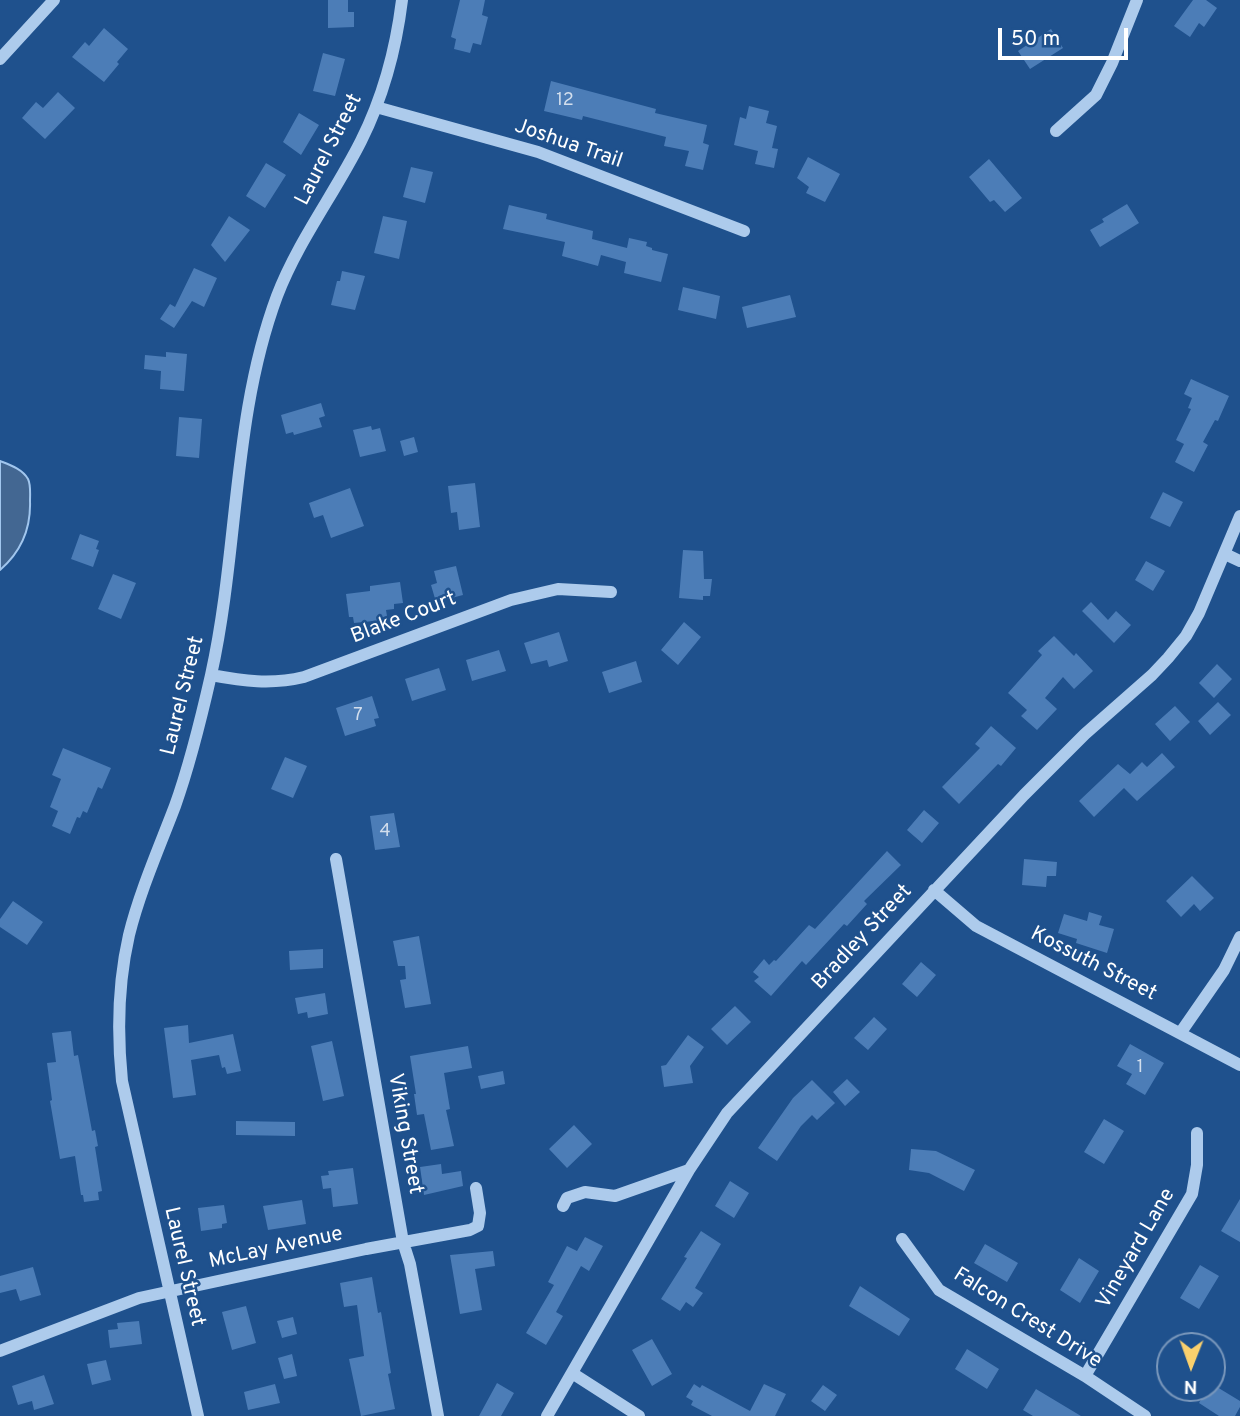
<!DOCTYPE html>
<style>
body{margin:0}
#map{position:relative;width:1240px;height:1416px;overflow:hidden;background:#1f518d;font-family:Overpass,sans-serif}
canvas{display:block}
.north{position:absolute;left:1156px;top:1332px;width:70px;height:70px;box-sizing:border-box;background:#1f518d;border:2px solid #7997bb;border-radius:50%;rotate:181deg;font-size:19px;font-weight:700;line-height:28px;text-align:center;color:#fff}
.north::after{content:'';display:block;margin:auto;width:24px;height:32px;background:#fad06d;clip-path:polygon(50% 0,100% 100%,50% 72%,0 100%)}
.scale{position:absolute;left:998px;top:28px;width:130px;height:32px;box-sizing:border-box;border:4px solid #fff;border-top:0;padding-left:9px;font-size:21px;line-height:24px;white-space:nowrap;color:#fff;-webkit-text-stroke:5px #1f518d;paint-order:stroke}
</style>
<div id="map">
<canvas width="1240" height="1416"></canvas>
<div class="north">N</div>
<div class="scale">50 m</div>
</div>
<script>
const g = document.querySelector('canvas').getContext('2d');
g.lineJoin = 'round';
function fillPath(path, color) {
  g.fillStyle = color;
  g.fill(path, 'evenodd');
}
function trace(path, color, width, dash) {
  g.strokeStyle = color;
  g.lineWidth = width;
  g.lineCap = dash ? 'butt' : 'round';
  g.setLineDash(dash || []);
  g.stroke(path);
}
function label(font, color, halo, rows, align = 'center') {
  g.font = font + ' Overpass,sans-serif';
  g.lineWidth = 5;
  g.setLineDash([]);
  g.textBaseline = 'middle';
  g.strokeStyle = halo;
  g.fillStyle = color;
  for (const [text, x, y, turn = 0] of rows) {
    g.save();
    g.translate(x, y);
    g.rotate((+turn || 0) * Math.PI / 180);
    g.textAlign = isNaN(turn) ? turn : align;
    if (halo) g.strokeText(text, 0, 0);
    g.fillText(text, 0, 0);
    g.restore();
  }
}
const water = new Path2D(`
 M0,461C10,465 22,469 28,479C31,485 30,494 30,501C31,529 22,551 0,570Z`);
fillPath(water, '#436792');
trace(water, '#a1c6ee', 2);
fillPath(new Path2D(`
 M328,0H348V12H354V27L328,28Z
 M460,0H485L482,15L488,17L481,45L473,43L470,53L454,49L456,39L451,37Z
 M1193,0H1206L1217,8L1204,27L1199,23L1190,37L1174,26Z
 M104,28L128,49L117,62L119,64L104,82L72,57L85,42L89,46Z
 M1051,29L1063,48L1030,69L1018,51Z
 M323,53L345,59L335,96L313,91Z
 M551,81L656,109L655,113L707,125L703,143L709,145L703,170L685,166L689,151L664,146L666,137L583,116L582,120L544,111Z
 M58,92L75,108L45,139L22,118L36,102L43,108Z
 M749,106L769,111L766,123L777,126L772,148L778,149L774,168L755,164L758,151L734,145L740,117L746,119Z
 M299,113L319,125L301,155L283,142Z
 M808,157L840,174L825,202L806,193L809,187L797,178Z
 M989,159L1022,198L1005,212L994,200L990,202L969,177Z
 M266,163L286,175L265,208L246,196Z
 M411,167L433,172L425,203L403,197Z
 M1127,204L1139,223L1100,247L1090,230L1104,222L1102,219Z
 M509,205L547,214L546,219L593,231L592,239L627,248L629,238L647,242L646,246L652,248V250L668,254L661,282L624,273L626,262L601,255L598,266L562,256L565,242L503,229Z
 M229,216L250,230L225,262L211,245Z
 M383,216L407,221L399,259L374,253Z
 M194,268L217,278L204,307L192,301L174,328L160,319L170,304L175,307Z
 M342,271L365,276L355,310L331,305L337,281H340Z
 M683,287L720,296L716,319L678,310Z
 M790,295L796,317L747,328L742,307Z
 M166,352L187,354L184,391L160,389L161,371L144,369L145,355L166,357Z
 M1191,379L1229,396L1218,421L1215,420L1203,442L1208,445L1194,472L1175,462L1184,444L1176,440L1191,409L1188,408L1192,398L1184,394Z
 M321,403L325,416L319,418L322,427L294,435L293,432L286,434L281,415Z
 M179,417L202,419L199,458L176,456Z
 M371,426L372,430L380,428L386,451L360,457L353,430Z
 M414,437L418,452L404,456L400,441Z
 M475,483L480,527L459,530L457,512L451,513L448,486Z
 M350,488L364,526L331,538L323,515L314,518L309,503Z
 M1163,492L1183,502L1170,527L1150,518Z
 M80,534L99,541L96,549L99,550L93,567L71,559Z
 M683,550L703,551L704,579H712L710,596H703V600L679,598Z
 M1146,561L1165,571L1153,591L1135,580Z
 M456,566L463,595L436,602L431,585L437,583L434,571Z
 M113,574L136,583L121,619L98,609Z
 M400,582L403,603L394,604V609L386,610L387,616L383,620L354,623L353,617H349L346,594L370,591V586Z
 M1091,602L1108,620L1116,611L1131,625L1114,643L1082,611Z
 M684,622L701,637L678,665L661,650Z
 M559,632L568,661L549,667L547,660L531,664L524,643Z
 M1054,636L1074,656L1076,653L1093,671L1074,689L1063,677L1045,698L1057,709L1037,730L1021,716L1027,710L1008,693L1042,655L1038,651Z
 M499,650L506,671L472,681L466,660Z
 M636,661L642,682L609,693L602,672Z
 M1217,664L1232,679L1214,698L1199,683Z
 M439,668L446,690L412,701L405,679Z
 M372,696L379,718L374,719L376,726L345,736L336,708Z
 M1218,702L1231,715L1210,735L1198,721Z
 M1175,706L1190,722L1170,741L1155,724Z
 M991,726L1016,748L1001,766L998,764L959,804L942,787L980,748L975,744Z
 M63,748L111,768L102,789L98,787L87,813L83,811L80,818L77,817L70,834L52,826L58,811L50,807L61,779L52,775Z
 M1162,753L1175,767L1137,801L1124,788L1094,817L1079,801L1118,764L1130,774L1142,762L1147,767Z
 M285,757L307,766L293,798L271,789Z
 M924,810L939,823L922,843L907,830Z
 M394,813L400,847L375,850L370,816Z
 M887,851L901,865L864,901L867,904L847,926L844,924L806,965L802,961L771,996L754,981L759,977L753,972L764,959L769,965L774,960L776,961L809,925L815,929Z
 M1024,859L1057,862L1056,876H1047L1046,887L1022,885Z
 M1192,876L1214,898L1200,911L1194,904L1181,917L1166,901Z
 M13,901L43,922L27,945L0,927V919Z
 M1089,912L1102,916L1099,925L1114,929L1107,953L1076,943L1077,939L1058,933L1064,914L1087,921Z
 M419,936L431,1004L405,1008L400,980L406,979L405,966H398L393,941Z
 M323,949V968L290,970L289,951Z
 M921,962L936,975L917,997L902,984Z
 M325,993L328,1014L308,1018L307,1012L298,1014L295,998Z
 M735,1006L751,1022L727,1045L711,1029Z
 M874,1017L887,1029L868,1050L854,1038Z
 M188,1025L189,1043L233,1034L241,1071L227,1074L225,1067L222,1068L219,1055L191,1060L196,1095L173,1098L164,1028Z
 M71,1031L74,1056L78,1055L92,1131L95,1130L98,1146L95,1147L102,1191L98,1192L99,1200L84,1202L83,1195H81L75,1156L60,1159L50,1101L52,1100L47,1063L56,1062L52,1033Z
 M688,1035L704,1047L690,1066L693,1083L664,1087L661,1066L666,1065Z
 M332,1041L344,1096L323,1101L311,1046Z
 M1130,1044L1164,1063L1145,1095L1126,1084L1132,1074L1117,1066Z
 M468,1046L472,1068L444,1073L450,1109L446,1110L454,1146L431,1150L424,1114L417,1115L414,1094H416L410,1056Z
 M503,1071L505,1084L481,1089L478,1076Z
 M847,1079L860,1092L845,1106L833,1092Z
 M812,1080L835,1103L817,1120L812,1115L801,1126L777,1161L758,1148L793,1098Z
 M1104,1119L1124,1131L1104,1164L1084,1152Z
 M236,1121L295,1122V1136L236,1135Z
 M574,1125L592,1144L567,1168L549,1149Z
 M911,1149L936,1151L975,1170L964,1191L929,1173L909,1170Z
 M441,1164L442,1174L461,1171L463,1186L424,1195L420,1167Z
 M353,1168L358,1204L333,1207L331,1188L323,1189L321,1176L329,1175L328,1171Z
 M730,1181L749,1193L734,1218L715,1206Z
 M1240,1199V1242L1221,1231Z
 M302,1200L306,1224L268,1230L263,1206Z
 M224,1205L227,1223L222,1224V1228L201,1231L198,1208Z
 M701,1231L721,1244L695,1288L703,1293L693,1307L686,1302L680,1311L661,1299L687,1258L684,1257Z
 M585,1237L603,1246L589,1271L581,1266L556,1312L563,1316L546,1345L526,1333L554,1285L548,1282L567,1246L577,1251Z
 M985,1244L1018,1263L1007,1282L974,1263Z
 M493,1251L495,1266L475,1269L482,1310L460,1314L450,1255Z
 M1079,1258L1099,1271L1080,1303L1060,1290Z
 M1200,1265L1219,1276L1199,1309L1180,1298Z
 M33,1267L41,1295L20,1301L16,1289L0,1293V1276Z
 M372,1277L378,1313L381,1312L391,1373L388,1374L395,1409L361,1416L349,1359L364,1356L357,1305L344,1307L340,1283Z
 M860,1286L910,1319L899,1336L849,1306Z
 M246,1306L256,1343L232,1350L222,1312Z
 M293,1317L297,1334L282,1338L277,1321Z
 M139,1321L142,1344L110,1348L108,1330L118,1329L117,1323Z
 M652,1339L672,1374L652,1386L632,1350Z
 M967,1349L999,1369L987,1389L955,1369Z
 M292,1354L297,1376L284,1379L278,1358Z
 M106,1360L111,1380L92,1385L87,1364Z
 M44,1375L54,1404L34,1410L32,1401L18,1405L12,1386Z
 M497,1383L514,1393L501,1416H479Z
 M275,1384L280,1403L248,1410L244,1392Z
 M694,1384L700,1388L702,1385L750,1411L764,1384L786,1394L775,1416H712L691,1405L693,1401L686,1397Z
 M1212,1384L1240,1401V1407L1235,1416H1219L1199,1403L1208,1388H1212Z
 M823,1385L837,1395L825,1411L811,1401Z
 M1036,1389L1081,1416H1033L1023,1410Z`), '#4c7db7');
trace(new Path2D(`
 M0,59L54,0
 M376,107L538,152L744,231
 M1056,131L1096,95L1112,63L1137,0
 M1225,554L1240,561
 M211,675C243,681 271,685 304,677L511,600L558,589L611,592
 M336,859L403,1242L410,1264L438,1416
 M934,890L976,926L1240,1065
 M1181,1032L1224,970L1240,937
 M563,1206L567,1198L585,1192L615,1196L689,1170
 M902,1239L939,1290L1085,1376L1145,1416
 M0,1351L139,1298L366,1249L470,1230L478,1226L480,1213L476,1188
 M572,1373L639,1416
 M1085,1376L1192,1194L1197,1165V1133
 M198,1416L122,1081C117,1032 118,983 129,935C140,891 159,848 175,806C190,764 201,719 211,675C239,549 232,417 277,296C298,241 335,193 361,141C383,97 396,49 402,0
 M547,1416L689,1170L727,1113L1024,795L1085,734L1152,675L1168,658L1186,636L1199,613L1240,516`), '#adcbec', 12);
label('18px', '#d2deed', null, [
 ["12",565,101],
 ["7",358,716],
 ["4",385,832],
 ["1",1140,1068]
]);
label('21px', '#fff', '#1f518d', [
 ["Joshua Trail",568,145,19],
 ["Laurel Street",330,150,-63],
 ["Blake Court",404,619,-21],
 ["Laurel Street",184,696,-76],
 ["Bradley Street",863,938,-47],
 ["Kossuth Street",1093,965,27],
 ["Viking Street",404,1134,80],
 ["McLay Avenue",276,1249,-12],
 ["Vineyard Lane",1137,1249,-60],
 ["Laurel Street",183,1267,77],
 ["Falcon Crest Drive",1027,1319,32]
]);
</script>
